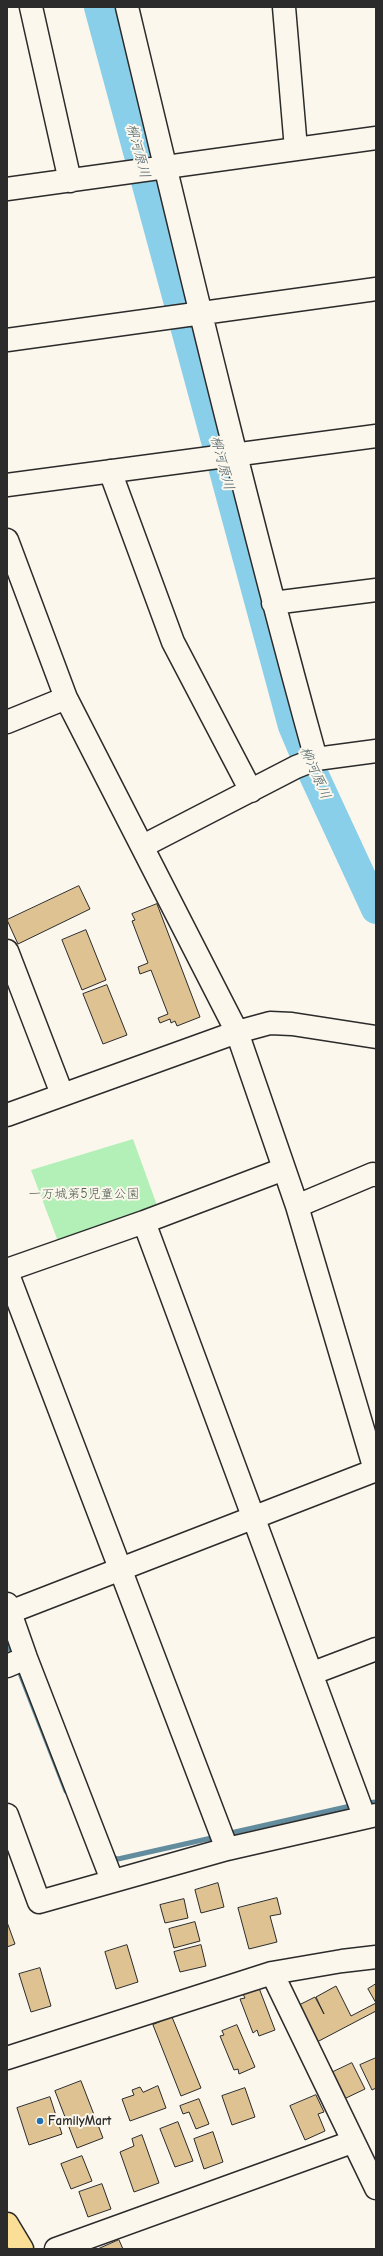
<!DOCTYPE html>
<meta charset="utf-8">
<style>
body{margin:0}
#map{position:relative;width:383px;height:2256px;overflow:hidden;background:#fbf7ec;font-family:"Comic Neue",sans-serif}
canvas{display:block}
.frame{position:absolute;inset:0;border:8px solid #2b2b2b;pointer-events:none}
</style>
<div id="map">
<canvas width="383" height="2256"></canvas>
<div class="frame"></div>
</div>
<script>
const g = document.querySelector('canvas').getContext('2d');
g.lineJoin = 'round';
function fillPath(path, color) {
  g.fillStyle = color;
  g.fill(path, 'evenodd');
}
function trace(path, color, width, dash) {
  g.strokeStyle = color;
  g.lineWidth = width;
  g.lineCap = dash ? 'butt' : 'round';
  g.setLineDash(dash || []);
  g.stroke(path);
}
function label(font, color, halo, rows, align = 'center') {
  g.font = font + ' "Comic Neue","Klee One",sans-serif';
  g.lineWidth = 4;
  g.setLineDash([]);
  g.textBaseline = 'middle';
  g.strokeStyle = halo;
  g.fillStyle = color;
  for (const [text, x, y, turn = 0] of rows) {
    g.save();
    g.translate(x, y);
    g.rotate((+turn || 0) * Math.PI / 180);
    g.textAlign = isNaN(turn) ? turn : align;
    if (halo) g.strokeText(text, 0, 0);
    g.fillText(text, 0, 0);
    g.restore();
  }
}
fillPath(new Path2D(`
 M133,1139L158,1208L59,1244L31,1170Z`), '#b2f0b7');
trace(new Path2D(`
 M7,1641L14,1659
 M18,1668L66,1791
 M365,1803L376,1802
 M226,1834L355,1805
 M110,1856L118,1859L216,1837`), '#638d9e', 5);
trace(new Path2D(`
 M99,7L293,726L312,771L376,909`), '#89cfea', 30);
const building = new Path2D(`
 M79,886L90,909L18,944L7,920Z
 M157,904L200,1017L177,1026L175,1021L171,1023L170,1019L160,1023L158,1018L168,1014L151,970L140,974L138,967L148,963L132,921L135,920L132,914Z
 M86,930L106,980L82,990L62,940Z
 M107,985L127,1035L103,1044L83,994Z
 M218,1883L224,1907L201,1913L195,1890Z
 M277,1898L281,1914L270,1916L277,1942L249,1949L238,1908Z
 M184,1899L188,1918L165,1923L160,1905Z
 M7,1922L15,1944L7,1947Z
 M195,1922L200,1941L174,1948L169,1929Z
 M127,1945L138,1982L116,1989L105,1952Z
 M201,1945L206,1966L180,1972L174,1952Z
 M40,1968L51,2006L31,2012L19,1974Z
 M376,1984V2011L317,2042L297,2006L315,1997L324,2014L316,1997L336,1986L351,2016L376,2003L368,1989Z
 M259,1988L275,2030L259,2036L257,2030L253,2033L240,1999L245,1998L243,1994Z
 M172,2017L201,2088L181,2096L153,2025Z
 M237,2025L255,2067L239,2074L238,2069L234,2070L220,2036L224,2035L222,2031Z
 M376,2058V2088L372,2090L360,2065Z
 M352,2063L365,2089L344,2099L331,2073Z
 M81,2081L103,2138L77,2148L55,2091Z
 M158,2086L166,2108L130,2121L122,2099L134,2095L132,2090L140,2087L143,2092Z
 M245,2088L255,2117L232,2125L222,2096Z
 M316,2095L324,2112L318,2114L325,2131L305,2140L290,2106Z
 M50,2097L62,2134L29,2145L17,2108Z
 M199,2099L209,2124L196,2129L189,2112L183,2114L180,2106Z
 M178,2122L193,2161L175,2167L160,2129Z
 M213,2132L223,2162L204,2169L194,2139Z
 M142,2135L159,2183L134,2192L120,2152L134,2146L132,2139Z
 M82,2156L92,2181L71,2189L61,2164Z
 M102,2184L111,2209L88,2217L79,2192Z
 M119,2240L123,2249H98Z`);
fillPath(building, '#dec292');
trace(building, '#2b2b2b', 1);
const minor = new Path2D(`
 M31,7L70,181
 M127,7C187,258 247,510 316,759
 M284,7L296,149
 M7,189L376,138
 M7,340L376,289
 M110,471L173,642L251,791
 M7,485L376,436
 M7,540L66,698L237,1032L297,1206L375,1470
 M273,603L376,590
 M7,722L66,698
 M143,846L296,767L316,759L376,751
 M7,951L62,1094
 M7,1115L237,1032L270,1023L292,1024L376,1037
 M297,1206L373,1174L376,1175
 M144,1222L364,1816
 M7,1270L144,1222L284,1169
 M7,1272L227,1849
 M7,1604L26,1658L112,1880
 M10,1612L376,1470
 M7,1666L26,1658
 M313,1673L376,1649
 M7,1815L39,1902L227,1849L376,1815
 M272,1973L376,2188
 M7,2058L272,1973L342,1961L376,1957
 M56,2249L352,2142`);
const major = new Path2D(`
 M7,2224L22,2249`);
trace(minor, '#2b2b2b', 25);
trace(major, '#2b2b2b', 25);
trace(minor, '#fbf7ec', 22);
trace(major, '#fbdf96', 22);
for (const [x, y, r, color] of [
 [40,2121,4,"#1f6fb2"]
]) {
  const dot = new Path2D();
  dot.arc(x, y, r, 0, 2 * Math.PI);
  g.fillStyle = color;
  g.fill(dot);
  trace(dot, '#fbf7ec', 1.5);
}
label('13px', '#4d5c4e', '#fbf7ec', [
 ["一万城第5児童公園",84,1194]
]);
label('bold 13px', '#2b2b2b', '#fbf7ec', [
 ["FamilyMart",48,2121]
], 'left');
label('italic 14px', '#475c64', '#fbf7ec', [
 ["柳河原川",138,151,75],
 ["柳河原川",222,463,75],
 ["柳河原川",315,773,66]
]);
</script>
